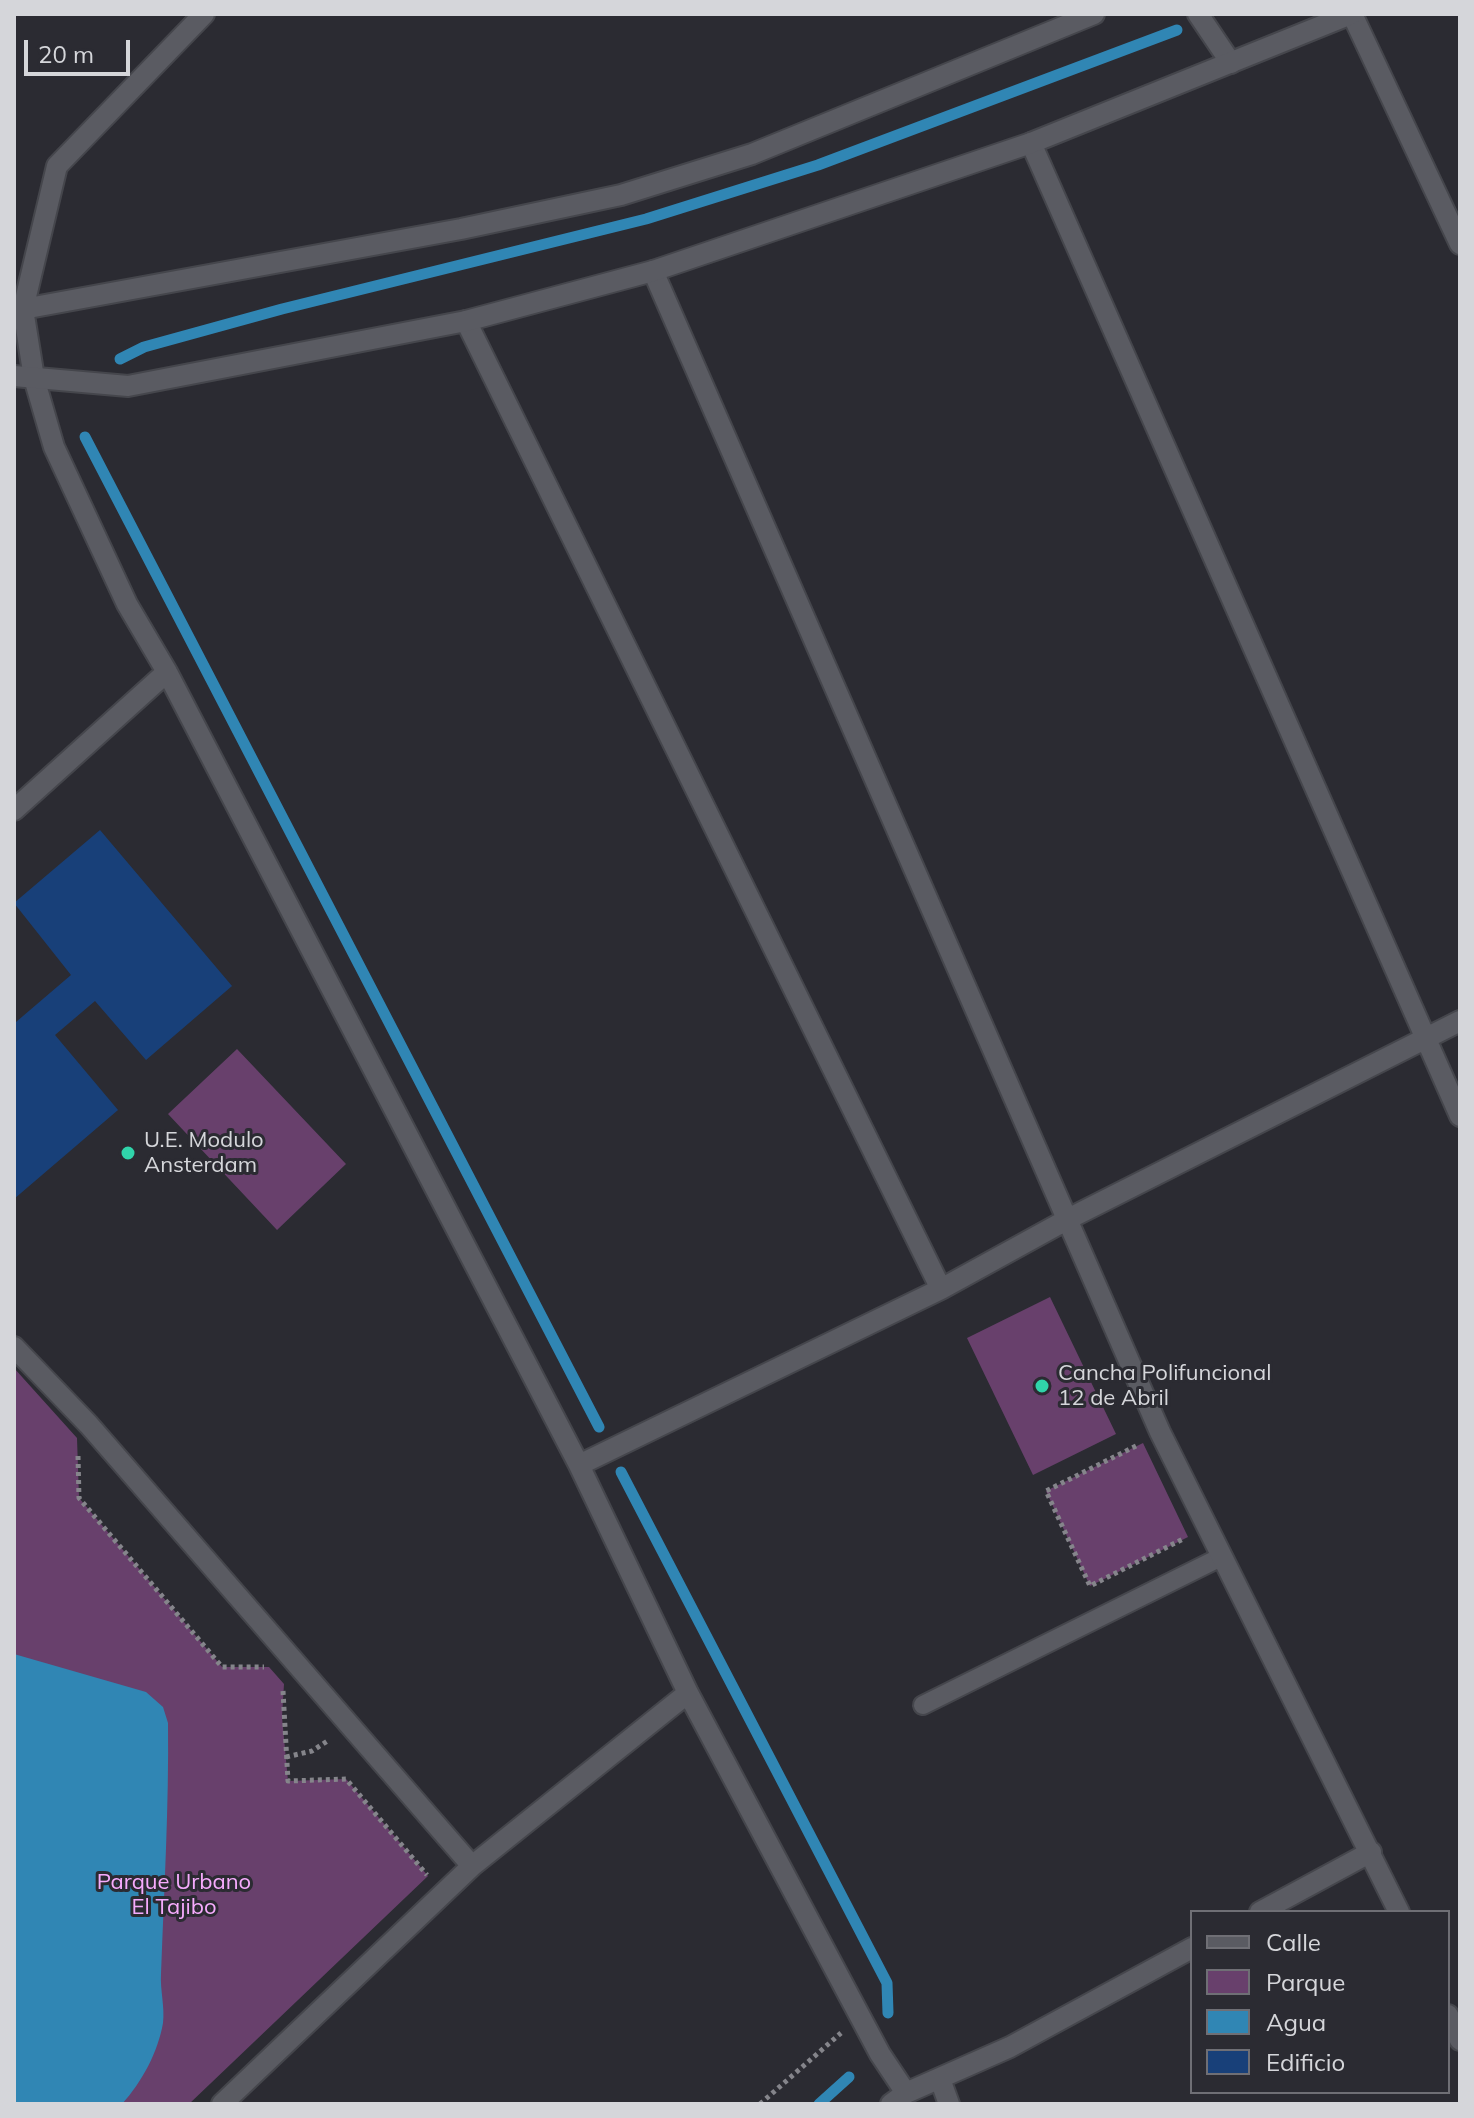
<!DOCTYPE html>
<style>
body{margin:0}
#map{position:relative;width:1474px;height:2118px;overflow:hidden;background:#2b2b32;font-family:Mulish,sans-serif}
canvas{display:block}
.frame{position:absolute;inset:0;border:16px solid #d5d6da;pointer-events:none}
.legend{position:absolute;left:1190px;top:1910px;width:260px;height:184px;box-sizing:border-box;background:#2b2b32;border:2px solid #6f6f75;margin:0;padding:10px 14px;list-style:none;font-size:24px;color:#d5d6da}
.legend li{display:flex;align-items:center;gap:16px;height:40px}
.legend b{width:40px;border:2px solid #6f6f75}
.scale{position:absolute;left:24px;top:40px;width:106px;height:36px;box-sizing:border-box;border:4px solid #d5d6da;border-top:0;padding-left:10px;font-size:24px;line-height:28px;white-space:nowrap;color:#d5d6da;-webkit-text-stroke:6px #2b2b32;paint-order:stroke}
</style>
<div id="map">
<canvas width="1474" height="2118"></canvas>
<div class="frame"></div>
<ul class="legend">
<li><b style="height:10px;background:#5a5b62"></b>Calle</li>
<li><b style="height:22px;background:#68406c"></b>Parque</li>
<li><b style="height:22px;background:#3086b4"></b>Agua</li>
<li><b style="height:22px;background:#184079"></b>Edificio</li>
</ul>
<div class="scale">20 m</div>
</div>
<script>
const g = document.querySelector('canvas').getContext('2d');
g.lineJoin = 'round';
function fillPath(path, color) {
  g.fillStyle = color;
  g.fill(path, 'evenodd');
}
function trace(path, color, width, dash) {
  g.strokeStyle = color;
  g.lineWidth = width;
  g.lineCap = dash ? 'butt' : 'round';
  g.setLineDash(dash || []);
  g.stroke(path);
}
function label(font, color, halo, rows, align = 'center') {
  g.font = font + ' Mulish,sans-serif';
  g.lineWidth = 6;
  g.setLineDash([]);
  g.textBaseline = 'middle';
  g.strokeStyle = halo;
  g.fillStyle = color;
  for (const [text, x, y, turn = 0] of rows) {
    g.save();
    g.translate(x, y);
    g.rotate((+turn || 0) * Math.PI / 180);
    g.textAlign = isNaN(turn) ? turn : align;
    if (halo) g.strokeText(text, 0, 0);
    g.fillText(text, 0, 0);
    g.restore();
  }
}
fillPath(new Path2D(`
 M237,1049L346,1164L277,1230L168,1114Z
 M1050,1297L1116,1434L1033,1475L967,1338Z
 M14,1368L77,1438L79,1498L222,1667H269L284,1684L282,1717L288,1781L346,1779L428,1876L189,2104H14Z
 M1143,1443L1188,1537L1090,1586L1046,1491Z`), '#68406c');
fillPath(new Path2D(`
 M14,1654L146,1692L163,1707L168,1723C169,1806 164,1890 161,1974C160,1990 165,2007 163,2023C158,2052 142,2082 122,2104H14Z`), '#3086b4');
trace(new Path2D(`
 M120,359L144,347L282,309L646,219L818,165L1177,30
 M85,437L599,1427
 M621,1472L887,1983L888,2013
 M819,2104L849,2077`), '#3086b4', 11);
fillPath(new Path2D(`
 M100,830L232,986L146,1060L95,1001L55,1035L118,1110L14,1199V1020L16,1022L71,975L14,903Z`), '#184079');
const lane = new Path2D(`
 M923,1705L1221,1557`);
const street = new Path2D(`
 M204,14L57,166L23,309L34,378L54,447L127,604L167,672L579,1465L688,1693L880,2054L906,2093
 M1198,14L1231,63
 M1352,14L1460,244
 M1031,143L1460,1116
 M653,271L1160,1432L1399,1912
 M14,314L23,309L461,229L621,195L752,154L1094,14
 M466,321L941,1289
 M14,810L167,672
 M14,1347L89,1425L472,1866
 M579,1465L941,1289L1070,1218L1460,1021
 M1260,1912L1371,1852
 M1448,2015L1460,2040
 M940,2079L949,2104
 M222,2104L472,1866L688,1693
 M891,2104L906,2093L1010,2047L1192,1948`);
const secondary = new Path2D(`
 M14,376L128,386L466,321L653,271L1031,143L1351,14`);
trace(lane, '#45464c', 22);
trace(street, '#45464c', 24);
trace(secondary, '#45464c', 24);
trace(new Path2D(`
 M1136,1446L1046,1491L1090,1586L1183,1539
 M78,1456L79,1498L222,1667H264
 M283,1691L288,1781L346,1779L427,1875
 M286,1757L312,1751L329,1740
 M760,2104L841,2033`), '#85858b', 5, [4, 4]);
trace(lane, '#5a5b62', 18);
trace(street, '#5a5b62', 20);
trace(secondary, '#5a5b62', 20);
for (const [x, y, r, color] of [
 [128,1153,8,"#30d4aa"],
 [1042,1386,8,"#30d4aa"]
]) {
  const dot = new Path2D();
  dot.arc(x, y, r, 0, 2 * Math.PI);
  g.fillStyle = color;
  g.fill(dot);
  trace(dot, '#2b2b32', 3);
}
label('22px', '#d5d6da', '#2b2b32', [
 ["U.E. Modulo",144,1140],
 ["Ansterdam",144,1165],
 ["Cancha Polifuncional",1058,1373],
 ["12 de Abril",1058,1398]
], 'left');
label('22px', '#f6abfd', '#2b2b32', [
 ["Parque Urbano",174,1882],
 ["El Tajibo",174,1907]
]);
</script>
